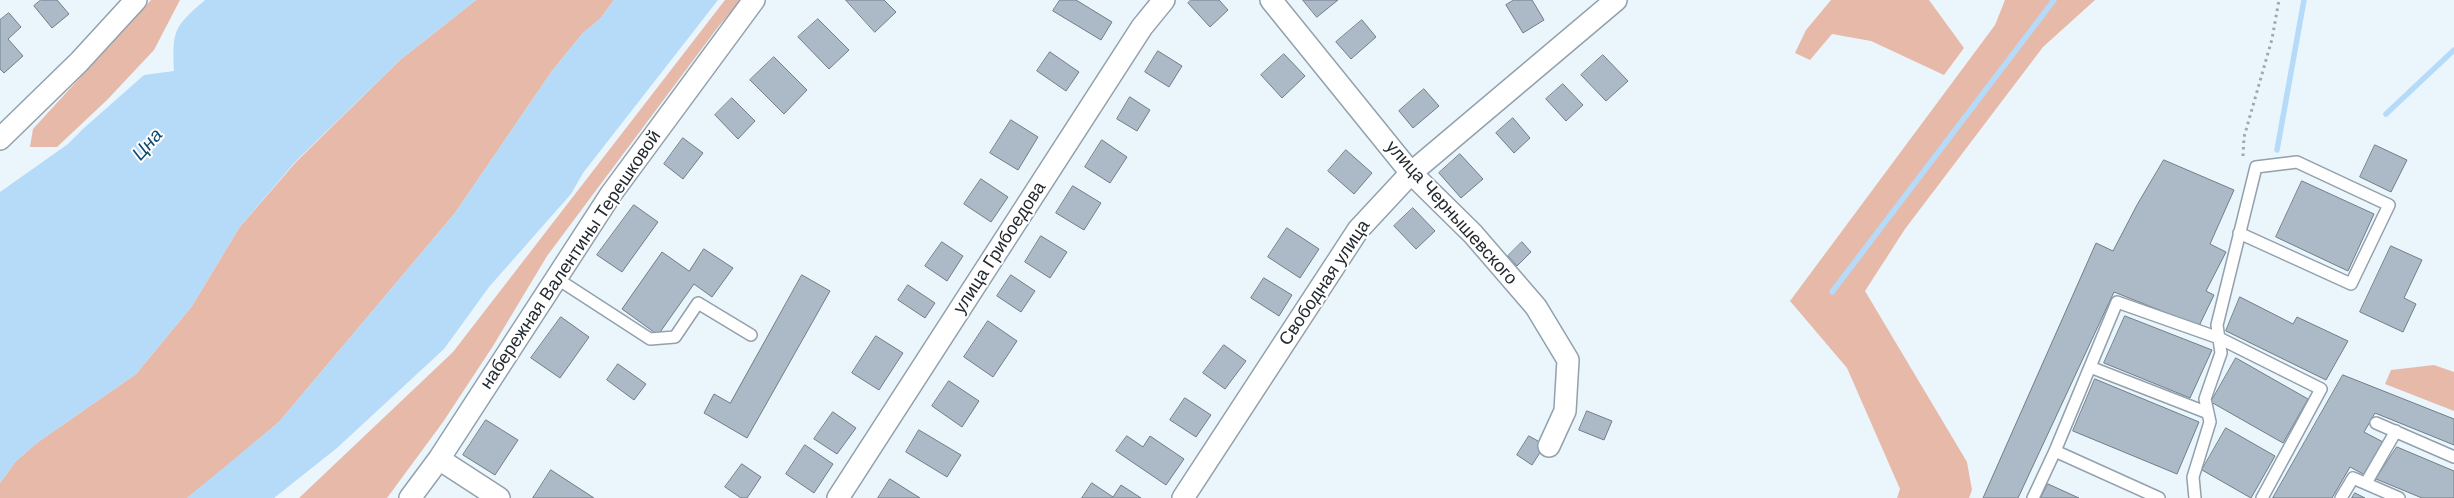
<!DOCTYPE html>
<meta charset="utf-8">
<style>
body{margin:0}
canvas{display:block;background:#ebf5fc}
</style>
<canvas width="2454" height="498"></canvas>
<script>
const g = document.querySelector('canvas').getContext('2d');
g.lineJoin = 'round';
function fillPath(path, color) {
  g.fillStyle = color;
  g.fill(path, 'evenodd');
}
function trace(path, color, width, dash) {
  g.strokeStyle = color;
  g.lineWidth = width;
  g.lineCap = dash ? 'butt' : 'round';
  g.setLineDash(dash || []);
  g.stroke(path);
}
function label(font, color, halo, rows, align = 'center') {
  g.font = font + ' Arial,sans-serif';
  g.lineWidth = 4;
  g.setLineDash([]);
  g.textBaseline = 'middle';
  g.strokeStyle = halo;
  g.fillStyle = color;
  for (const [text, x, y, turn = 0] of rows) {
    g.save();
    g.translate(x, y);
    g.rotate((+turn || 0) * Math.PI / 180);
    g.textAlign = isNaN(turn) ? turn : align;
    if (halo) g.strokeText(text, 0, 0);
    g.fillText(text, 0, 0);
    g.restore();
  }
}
fillPath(new Path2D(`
 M151,0H180L154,50L107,100L57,147H30L33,129Z
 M476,0H614L600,19L583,33L552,71L455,213L279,422L223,469L187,498H0V483L16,461L38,442L136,374L192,306L239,228L296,162L400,60Z
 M725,0H741L718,27L547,256L493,346L443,422L387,498H299L453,352Z
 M1831,0H1929L1964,48L1944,75L1871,41L1832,34L1810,60L1795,53L1806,30Z
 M2005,0H2095L2043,47L1905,229L1865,291L1967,462L1972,490L1969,498H1897L1900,489L1847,368L1790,301L1995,25Z
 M2434,365L2454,372V411L2385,384L2391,370Z`), '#e7b9a9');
fillPath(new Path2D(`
 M205,0H476L400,60L295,162L239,228L192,306L136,374L38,442L16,461L0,483V192L68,144L84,128L144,75L174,71C172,30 174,27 205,0Z
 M614,0H718L583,173L571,194L489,287L444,349L337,448L274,498H187L279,422L455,213L552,71L583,33L600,19Z`), '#b6dbf9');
trace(new Path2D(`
 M2386,114L2454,50
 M2277,150L2304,0
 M1832,292L2054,0`), '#b6dbf9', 5.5);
const building = new Path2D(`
 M41,0H57L69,14L52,28L34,6Z
 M846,0H884L896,12L875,32Z
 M1060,0H1076L1112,22L1101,40L1053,11Z
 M1191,0H1219L1228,10L1210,27L1188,3Z
 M1303,0H1338L1317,17Z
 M1514,0H1532L1544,20L1523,33L1506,5Z
 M9,13L21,27L8,39L23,56L4,73L0,69V20Z
 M818,19L849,50L829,69L798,37Z
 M1362,20L1376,37L1351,59L1336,42Z
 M1158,51L1182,66L1169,87L1145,72Z
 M1050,52L1079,72L1066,91L1037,71Z
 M1284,54L1305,76L1282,98L1261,75Z
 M1603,55L1628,81L1606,101L1581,75Z
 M774,57L807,90L784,114L750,80Z
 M1563,84L1583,105L1566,121L1546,99Z
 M1424,89L1439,106L1413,128L1399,111Z
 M1130,97L1150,110L1137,131L1117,119Z
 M732,98L755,121L738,139L715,115Z
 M1513,118L1530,138L1514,153L1496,133Z
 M1011,120L1038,137L1018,170L990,153Z
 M683,138L703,153L683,179L664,164Z
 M1102,140L1127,157L1110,183L1085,167Z
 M2375,145L2407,160L2391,192L2360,177Z
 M1346,150L1372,173L1354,194L1328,171Z
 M1460,154L1483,179L1461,198L1439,173Z
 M2164,160L2234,190L2210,244L2226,252L2206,291L2214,295L2199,326L2114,292L2018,498H1983L2096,243L2113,251L2137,205Z
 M981,179L1008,197L991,222L964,204Z
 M2302,181L2374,214L2348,271L2276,237Z
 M1073,186L1101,203L1084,230L1056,213Z
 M634,205L658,222L622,272L597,255Z
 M1413,208L1435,231L1416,249L1394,226Z
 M1287,228L1319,249L1300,278L1268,257Z
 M1041,236L1067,252L1050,278L1025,262Z
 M942,242L963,256L947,281L925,266Z
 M1522,242L1531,252L1517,266L1508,256Z
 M2391,246L2422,260L2404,298L2416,304L2403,332L2360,312Z
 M704,249L733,268L712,297L694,284L658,335L622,309L662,252L689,271Z
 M802,275L830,291L747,438L704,413L714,394L730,403Z
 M1011,275L1035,291L1021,312L997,296Z
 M1264,278L1292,295L1279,316L1251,298Z
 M908,285L935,303L925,318L898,300Z
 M2240,297L2293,324L2297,317L2348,341L2326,380L2226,331Z
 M2125,316L2212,350L2190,398L2104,363Z
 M561,317L589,337L560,378L531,358Z
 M988,321L1017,341L993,377L964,357Z
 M876,336L903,353L879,390L852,373Z
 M1224,345L1246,361L1225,389L1203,373Z
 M2236,358L2308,399L2283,443L2211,402Z
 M618,364L646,384L634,400L607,380Z
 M2343,375L2454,419V445L2375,413L2364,432L2383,442L2365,475L2350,467L2332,498H2273Z
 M2095,379L2199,422L2177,474L2073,431Z
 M949,381L979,401L962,427L932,406Z
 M1185,398L1211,415L1196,437L1170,420Z
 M1587,411L1612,421L1604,440L1579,430Z
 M833,412L856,428L837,454L814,439Z
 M486,420L518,440L495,475L463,455Z
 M2226,428L2275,456L2251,498L2202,470Z
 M919,430L961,455L947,477L906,452Z
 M1127,436L1143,447L1150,436L1184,459L1166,485L1116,451Z
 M1529,436L1545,445L1532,465L1517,455Z
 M805,445L833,464L814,493L786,474Z
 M2397,447L2454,471V498H2422L2376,479Z
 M742,464L761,477L747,498H741L725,487Z
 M551,470L594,498H533Z
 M890,479L920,498H878Z
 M1092,483L1113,497L1121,485L1141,498H1082Z
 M2048,484L2079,498H2041Z
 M2355,493L2365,498H2352Z`);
fillPath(building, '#abbac6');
trace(building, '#707e89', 1);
const lane = new Path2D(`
 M556,278L650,339L675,337L698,303L751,335
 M2090,367L2208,413
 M2376,423L2454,457
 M2055,451L2117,302L2219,338L2321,389L2262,498
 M2366,483L2396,431
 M2033,498L2055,451L2159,498
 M2195,498L2193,477L2210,422L2205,399L2221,353L2217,325L2256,167L2297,162L2389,205L2351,284L2239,233
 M2341,498L2353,478L2399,498`);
const street = new Path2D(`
 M1271,0L1411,173L1473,234L1536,307L1568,360L1565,411L1549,446
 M0,139L79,62L136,0
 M439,459L499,498
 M410,498L439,459L611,194L754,0
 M838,498L1142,27L1164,0
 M1183,498L1358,230L1411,173L1616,0`);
trace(lane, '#92a1ad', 14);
trace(street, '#92a1ad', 24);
trace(new Path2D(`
 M2243,156L2244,137L2272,39L2279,0`), '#a0a8ae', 3, [2.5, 4]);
trace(lane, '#fff', 11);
trace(street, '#fff', 21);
label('18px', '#242a2f', '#fff', [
 ["улица Чернышевского",1451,213,48],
 ["улица Грибоедова",1000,248,-57],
 ["набережная Валентины Терешковой",571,260,-56],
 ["Свободная улица",1325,283,-56]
]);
label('italic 19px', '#0e4a71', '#fff', [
 ["Цна",148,145,-49]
]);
</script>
